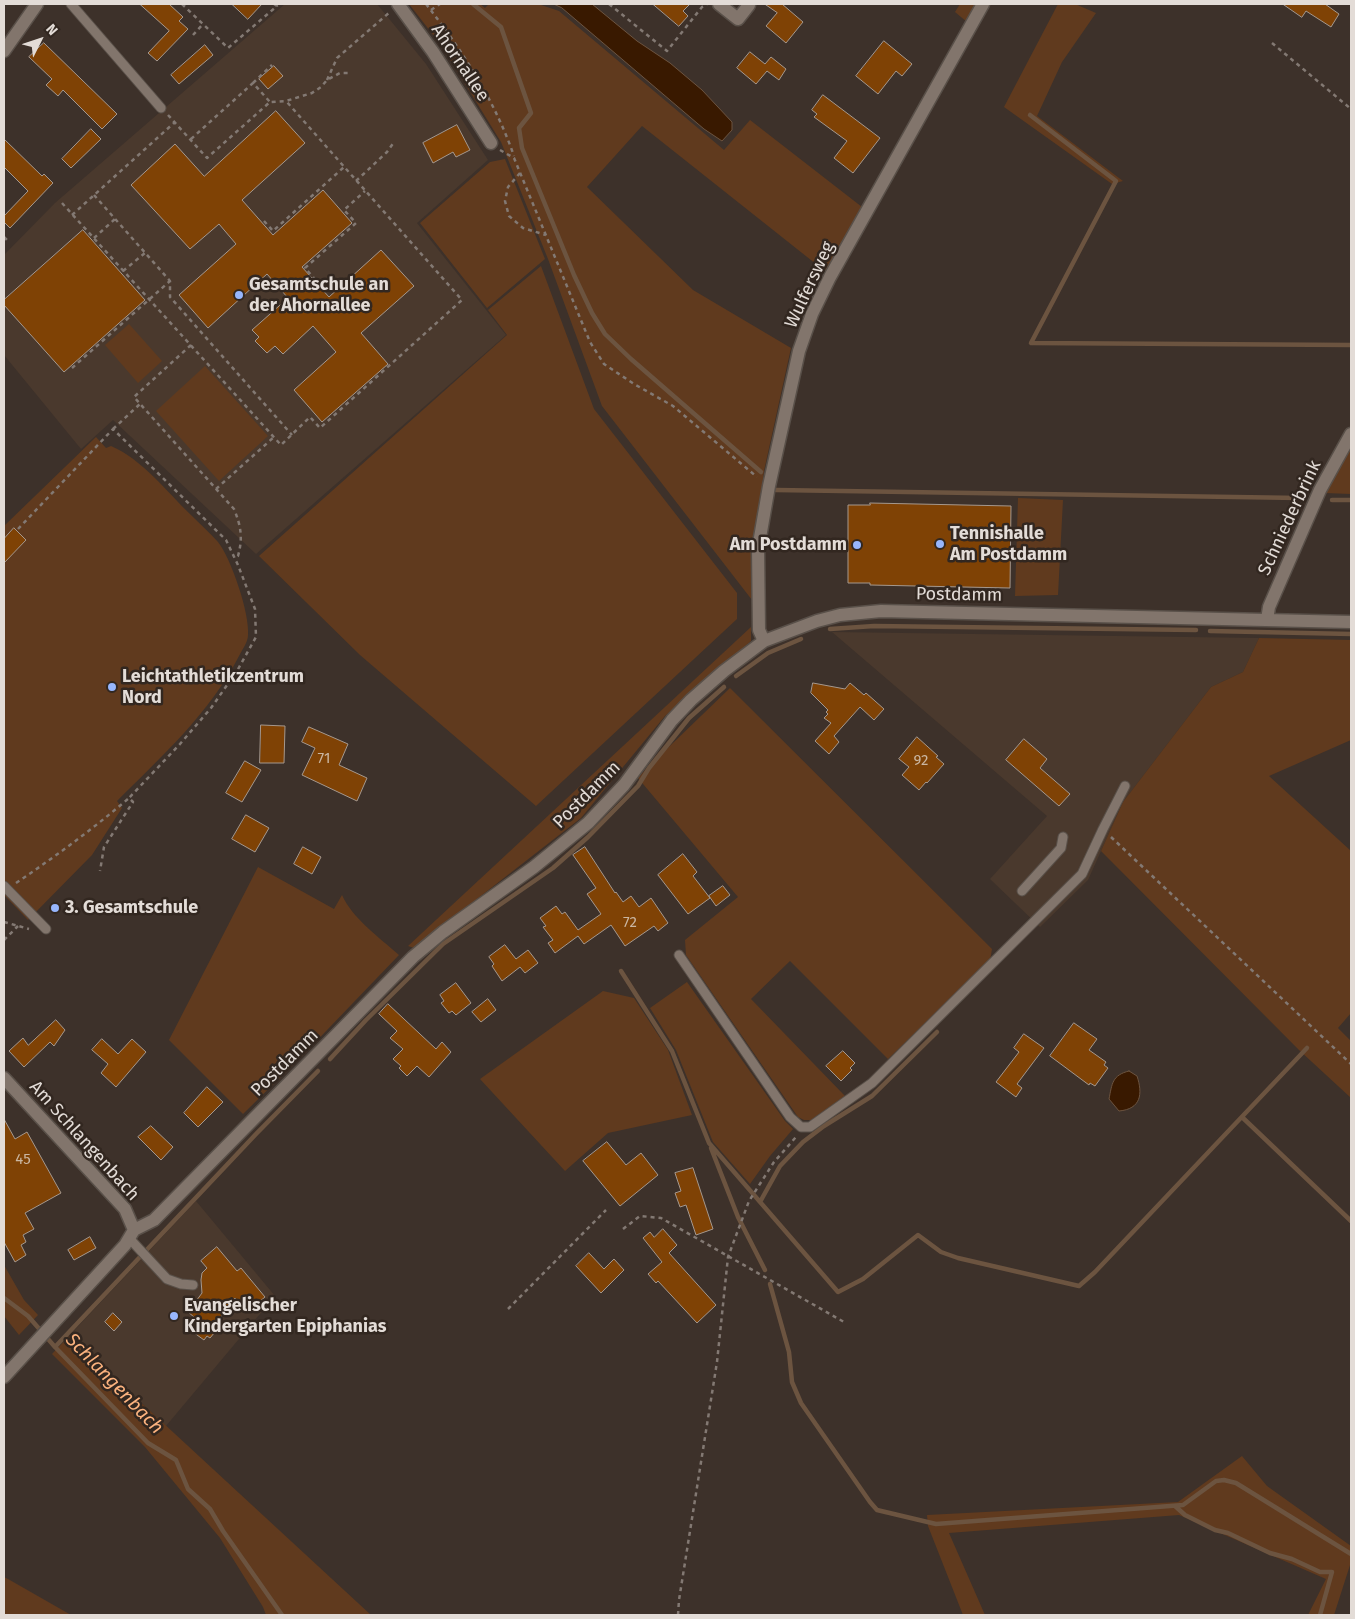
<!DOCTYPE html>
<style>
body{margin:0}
#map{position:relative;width:1355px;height:1619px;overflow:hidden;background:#3d312a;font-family:"Fira Sans",sans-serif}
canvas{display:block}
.frame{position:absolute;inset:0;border:5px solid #e3dcd7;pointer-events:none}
.north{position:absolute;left:15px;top:15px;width:50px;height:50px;-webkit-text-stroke:4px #322720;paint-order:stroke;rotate:49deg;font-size:14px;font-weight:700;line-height:20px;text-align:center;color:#e3dcd7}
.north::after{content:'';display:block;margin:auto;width:18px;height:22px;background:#e3dcd7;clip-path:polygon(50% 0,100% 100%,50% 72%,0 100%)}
</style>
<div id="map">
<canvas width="1355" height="1619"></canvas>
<div class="frame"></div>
<div class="north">N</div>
</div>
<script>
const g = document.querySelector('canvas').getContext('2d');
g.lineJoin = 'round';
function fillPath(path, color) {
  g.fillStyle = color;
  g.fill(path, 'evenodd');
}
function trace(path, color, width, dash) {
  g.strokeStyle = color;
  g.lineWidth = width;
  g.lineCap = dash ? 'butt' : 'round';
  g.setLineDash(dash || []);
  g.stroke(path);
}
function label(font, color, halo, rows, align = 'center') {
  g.font = font + ' "Fira Sans",sans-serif';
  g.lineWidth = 5;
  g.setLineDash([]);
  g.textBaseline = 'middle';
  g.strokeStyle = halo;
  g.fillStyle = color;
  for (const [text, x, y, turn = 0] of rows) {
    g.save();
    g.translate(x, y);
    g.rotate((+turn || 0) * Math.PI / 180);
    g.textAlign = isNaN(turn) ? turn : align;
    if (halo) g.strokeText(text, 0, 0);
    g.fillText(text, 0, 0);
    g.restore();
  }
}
fillPath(new Path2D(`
 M285,4H377L426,64L488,160L417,223L506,335L256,554L113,420L81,449L4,355V255L55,203Z
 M832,632L1259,638L1243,672L1211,687L1123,802L1088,880L1040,927L990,879L1047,816Z
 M196,1201L275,1296L166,1426L70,1335Z`), '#4a392d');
fillPath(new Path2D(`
 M409,4H480L485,8L489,4H538L559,11L724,150L750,120L862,207L826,272L642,126L587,187L693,290L791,348L764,471L754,548L752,600L602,406L548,259L501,142L441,45Z
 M960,4H977L967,22L955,12Z
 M1058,4H1075L1096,13L1062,62L1037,116L1123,181L1112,184L1004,107Z
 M505,159L545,259L487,308L420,223L490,162Z
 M541,266L594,409L737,593V619L536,806L360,655L259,556L507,335L488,310Z
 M129,324L162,361L138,383L105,345Z
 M205,366L268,436L219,481L156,411Z
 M96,437L106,448L111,446C142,459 167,492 191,515C200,524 210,533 218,542C231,558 250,614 248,635C248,642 242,650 239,656C210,713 161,757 117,801L122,808L92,855L28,920L4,895V526Z
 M1351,444V494L1325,493Z
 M1018,498L1063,500L1058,595L1015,596Z
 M751,627V641L665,716L581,818L414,948L408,946Z
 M1259,638L1351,640V740L1269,776L1351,851V1013L1338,1028L1351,1041V1098L1299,1050L1101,851L1123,802L1211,687L1243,672Z
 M730,688L992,949L990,961L888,1059L790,961L751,999L845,1096L811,1120H804L798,1117L686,955L685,940L738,897L638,778L646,769Z
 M258,867L334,909L342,895C352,918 380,938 399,955L305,1053L243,1114L169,1040Z
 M687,982L785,1121L793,1129L770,1156L750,1184L713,1142L676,1050L650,1008Z
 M603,991L634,998L668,1050L692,1115L608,1133L565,1171L480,1079Z
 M4,1265L24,1300L38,1315L19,1335L4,1316Z
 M69,1336L371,1615H266L263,1607L220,1538L145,1447L52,1354Z
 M1242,1456L1267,1486L1351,1546V1562L1334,1615H1308L1326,1579L1179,1515L949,1533L985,1615H963L928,1526L927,1515L1178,1502Z
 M4,1577L8,1579L71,1615H4Z`), '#603a1e');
const water = new Path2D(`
 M554,4H592L637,41L670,63L702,90L732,122V130L722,141L704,129L562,8Z
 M1129,1071L1137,1076C1143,1094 1141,1109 1119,1111L1109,1099C1112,1084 1112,1075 1129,1071Z`);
fillPath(water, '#391900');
trace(water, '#6c5440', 1);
trace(new Path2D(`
 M473,4L501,27L531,113L519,128L522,148L574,275L592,313L605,334L631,359L761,472
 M1030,115L1116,181L1031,343L1351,345
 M776,490L1300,498
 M1332,500H1351
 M830,629L874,626L1196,630
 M1210,631L1351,634
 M736,676L768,653L801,639
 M621,971L672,1051L709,1143L838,1292L863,1279L918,1235L941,1252L958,1258L1079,1286L1095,1272L1307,1048
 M330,1059L366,1020L443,944L553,868L588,837L638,786L649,768L689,718L724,687
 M1243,1118L1351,1221
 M711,1148L738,1217L765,1270
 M760,1202L780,1166L803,1142L824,1126L872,1096L937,1032
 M770,1284L789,1352L792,1382L801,1403L870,1502L877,1510L936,1524L1183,1505L1216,1481L1224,1480L1236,1483L1351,1554
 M4,1298L28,1316L55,1347L148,1443L176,1460L188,1489L210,1509L223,1531L282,1615
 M55,1347L256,1134L318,1071
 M1175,1506L1185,1515L1215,1530L1228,1533L1270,1553L1292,1559L1320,1572H1332L1320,1615`), '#6c5440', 4.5);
const building = new Path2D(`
 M140,4H169L183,17L179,21L188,29L157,61L148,53L169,31Z
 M232,4H262L248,19Z
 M653,4H690L683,11L688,16L679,26Z
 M765,4H782L803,22L786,43L766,26L777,13Z
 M1283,4H1325L1339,14L1331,27L1306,11L1302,17Z
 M884,41L912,64L902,76L896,71L878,94L856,76Z
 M44,43L117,114L102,129L63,90L58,96L46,85L52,79L29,57Z
 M205,45L213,55L179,84L171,75Z
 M750,52L765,64L771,57L786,69L779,80L767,71L756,84L737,68Z
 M274,66L283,76L268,89L259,79Z
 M823,95L880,138L853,173L834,158L847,141L814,117L817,114L812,110Z
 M276,111L305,143L242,200L273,235L323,190L352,223L302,267L329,297L381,250L414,286L361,333L388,364L322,422L294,390L336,352L313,326L283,354L275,346L267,353L255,341L259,337L252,330L288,298L267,274L208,328L179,295L236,244L219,224L190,249L131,185L175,144L204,176Z
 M457,125L470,150L456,157L453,152L433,163L423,143Z
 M91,129L101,139L71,168L62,159Z
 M4,139L42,176L44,174L53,183L10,228L4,222V216L28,191L4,167Z
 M83,230L145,300L64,372L4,305V300Z
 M870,503L1011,506L1010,588L870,585V583H848V505H870Z
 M14,528L26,540L4,563V539Z
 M813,683L845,689L850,683L864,695L866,693L884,709L874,720L860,707L834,736L839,742L829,754L815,741L831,723L824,718L828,714L826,712L828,710L811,693Z
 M261,725L285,726L284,763H260Z
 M309,727L348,744L339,765L367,778L357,801L302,775L315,748L302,742Z
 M917,737L938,756L936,757L944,764L927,783L926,782L919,790L902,775L909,767L899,759Z
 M1024,739L1047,759L1040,768L1070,794L1059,806L1006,760Z
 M245,761L261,770L242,802L226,793Z
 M246,815L269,828L255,852L232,839Z
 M303,847L321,857L312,874L294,864Z
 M585,847L615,893L616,892L623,902L631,896L639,907L651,898L668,923L658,931L654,926L625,946L611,925L584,944L578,936L555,953L548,943L553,940L543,927L546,926L540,918L556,906L562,914L565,912L578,930L601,914L587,894L596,888L573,855Z
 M683,854L697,872L693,876L710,898L688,914L658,875Z
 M723,886L730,895L716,906L709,896Z
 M505,945L516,959L528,950L538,963L525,973L520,967L502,981L492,966L494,964L489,957Z
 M456,983L471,1003L456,1015L452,1011L449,1013L441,1003L444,1001L440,995Z
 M488,999L496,1010L481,1022L472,1012Z
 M388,1004L436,1049L442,1042L451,1052L429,1077L417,1066L407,1076L399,1068L401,1066L393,1059L403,1049L390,1038L397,1031L379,1014Z
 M56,1020L65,1030L54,1046L50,1042L24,1067L9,1051L23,1038L28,1045Z
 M1074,1023L1097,1039L1089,1050L1106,1062L1104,1065L1108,1068L1095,1086L1090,1083L1089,1085L1050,1056Z
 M1024,1034L1044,1048L1017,1084L1022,1088L1016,1097L996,1082L1019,1052L1014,1048Z
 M102,1039L118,1054L132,1039L146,1052L116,1087L101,1073L108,1064L92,1050Z
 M843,1051L855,1063L850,1068L852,1070L841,1081L826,1066Z
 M207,1087L223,1102L198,1127L184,1113Z
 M4,1119L15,1139L27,1132L61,1193L25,1213L34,1229L23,1235L26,1242L21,1245L26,1255L15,1262L4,1242Z
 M151,1126L173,1147L161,1160L138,1137Z
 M607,1142L626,1165L641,1153L658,1175L620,1206L583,1161Z
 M693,1168L713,1229L696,1235L686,1205L680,1207L675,1193L681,1191L675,1173Z
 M663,1229L677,1245L669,1253L716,1305L697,1323L658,1281L656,1283L648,1274L662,1262L643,1238L650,1232L654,1237Z
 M90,1237L96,1248L74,1260L68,1250Z
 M217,1247L237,1271L241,1268L265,1297L247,1312L235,1298L216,1323L220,1326L210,1338L207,1336L204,1340L186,1327L194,1317L188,1312L202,1293L201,1280L202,1273L207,1268L201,1261Z
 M589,1253L604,1269L614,1259L624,1270L601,1293L576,1266Z
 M113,1313L122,1322L114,1331L105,1322Z`);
fillPath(building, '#7f4205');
trace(building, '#a5988e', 1);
const service = new Path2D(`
 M71,4L161,108
 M4,886L46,929
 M1022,891L1061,848L1063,837
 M679,955L790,1117L801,1127H810L872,1083L1082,874L1103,829L1125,786
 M129,1238L167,1279L181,1284L193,1285`);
const minor = new Path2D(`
 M398,4L433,52L491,143
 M719,4L738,19L749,5L748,4
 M4,51L37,4
 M1267,620L1269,607L1320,490L1351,434
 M764,641L759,630L758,549L769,486L799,351L812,314L830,277L983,4
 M4,1078L125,1209L134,1230
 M4,1377L125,1245L134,1230L154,1220L413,957L443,932L534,867L588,823L624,785L672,720L691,700L724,671L764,641L817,621L840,615L881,611L1351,622`);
trace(service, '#595049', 11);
trace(minor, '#595049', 15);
trace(new Path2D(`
 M182,4L228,48L277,6L274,4
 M426,4C462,50 495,101 514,156
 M609,4L667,51L702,7L707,4
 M431,10L440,4
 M193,35L203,24
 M1272,43L1351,109
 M327,80L337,58L390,12
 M253,83L272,65
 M168,115L207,158L270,102L286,101L312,93L321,87L327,80L340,73H348
 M191,139L253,83L270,102
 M500,150L514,158L590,342L604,364L634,384L673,406L757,477
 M520,173L508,187L505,201L509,216L523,228L546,235
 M356,181L387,152L394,142
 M94,195L170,281V297L292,435
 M62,203L281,445L310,417L320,428L462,300L286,101
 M72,215L175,122
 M264,221L273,231L344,167
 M4,237L9,242
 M94,238L115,219
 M123,271L145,253
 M321,286L305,268L356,223L344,210L365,191
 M191,345L134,397L234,509C241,526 243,538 238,556L235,559
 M72,368L170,281
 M113,429L140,404
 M216,489L274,437
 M18,529L113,429L226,540L238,565L255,609L256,637L237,671L211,708L180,744L129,798L133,802L104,847L100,871
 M1111,837L1351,1064
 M16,883C56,856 93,829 129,798
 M4,922L29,929
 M4,940L18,926
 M623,1229L640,1216L661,1218L844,1322
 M508,1309L606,1210
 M678,1615L679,1600L717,1362L728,1257L749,1201L774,1162L796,1137`), '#837973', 2.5, [4, 4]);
trace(service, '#82756c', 9);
trace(minor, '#82756c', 12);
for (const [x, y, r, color] of [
 [239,295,5,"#97b6fd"],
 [940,544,5,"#97b6fd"],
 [857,545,5,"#97b6fd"],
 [112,687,5,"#97b6fd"],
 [55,908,5,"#97b6fd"],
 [174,1316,5,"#97b6fd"]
]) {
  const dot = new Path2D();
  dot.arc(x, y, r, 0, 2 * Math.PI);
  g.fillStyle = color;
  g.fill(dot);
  trace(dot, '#322720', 2);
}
label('15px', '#cab6a2', null, [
 ["71",324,759],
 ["92",921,761],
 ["72",630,923],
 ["45",23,1160]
]);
label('18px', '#e3dcd7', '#322720', [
 ["Ahornallee",460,63,56],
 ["Wulfersweg",810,285,-65],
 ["Schniederbrink",1290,518,-65],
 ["Postdamm",959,595,1],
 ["Postdamm",587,795,-45],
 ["Postdamm",285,1063,-45],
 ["Am Schlangenbach",84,1141,48]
]);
label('bold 18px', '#e3dcd7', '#322720', [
 ["Gesamtschule an",249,285],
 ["der Ahornallee",249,306],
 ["Tennishalle",950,534],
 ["Am Postdamm",950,555],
 ["Am Postdamm",847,545,"right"],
 ["Leichtathletikzentrum",122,677],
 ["Nord",122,698],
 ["3. Gesamtschule",65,908],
 ["Evangelischer",184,1306],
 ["Kindergarten Epiphanias",184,1327]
], 'left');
label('italic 19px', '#fbb27e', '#322720', [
 ["Schlangenbach",114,1384,46]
]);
</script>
